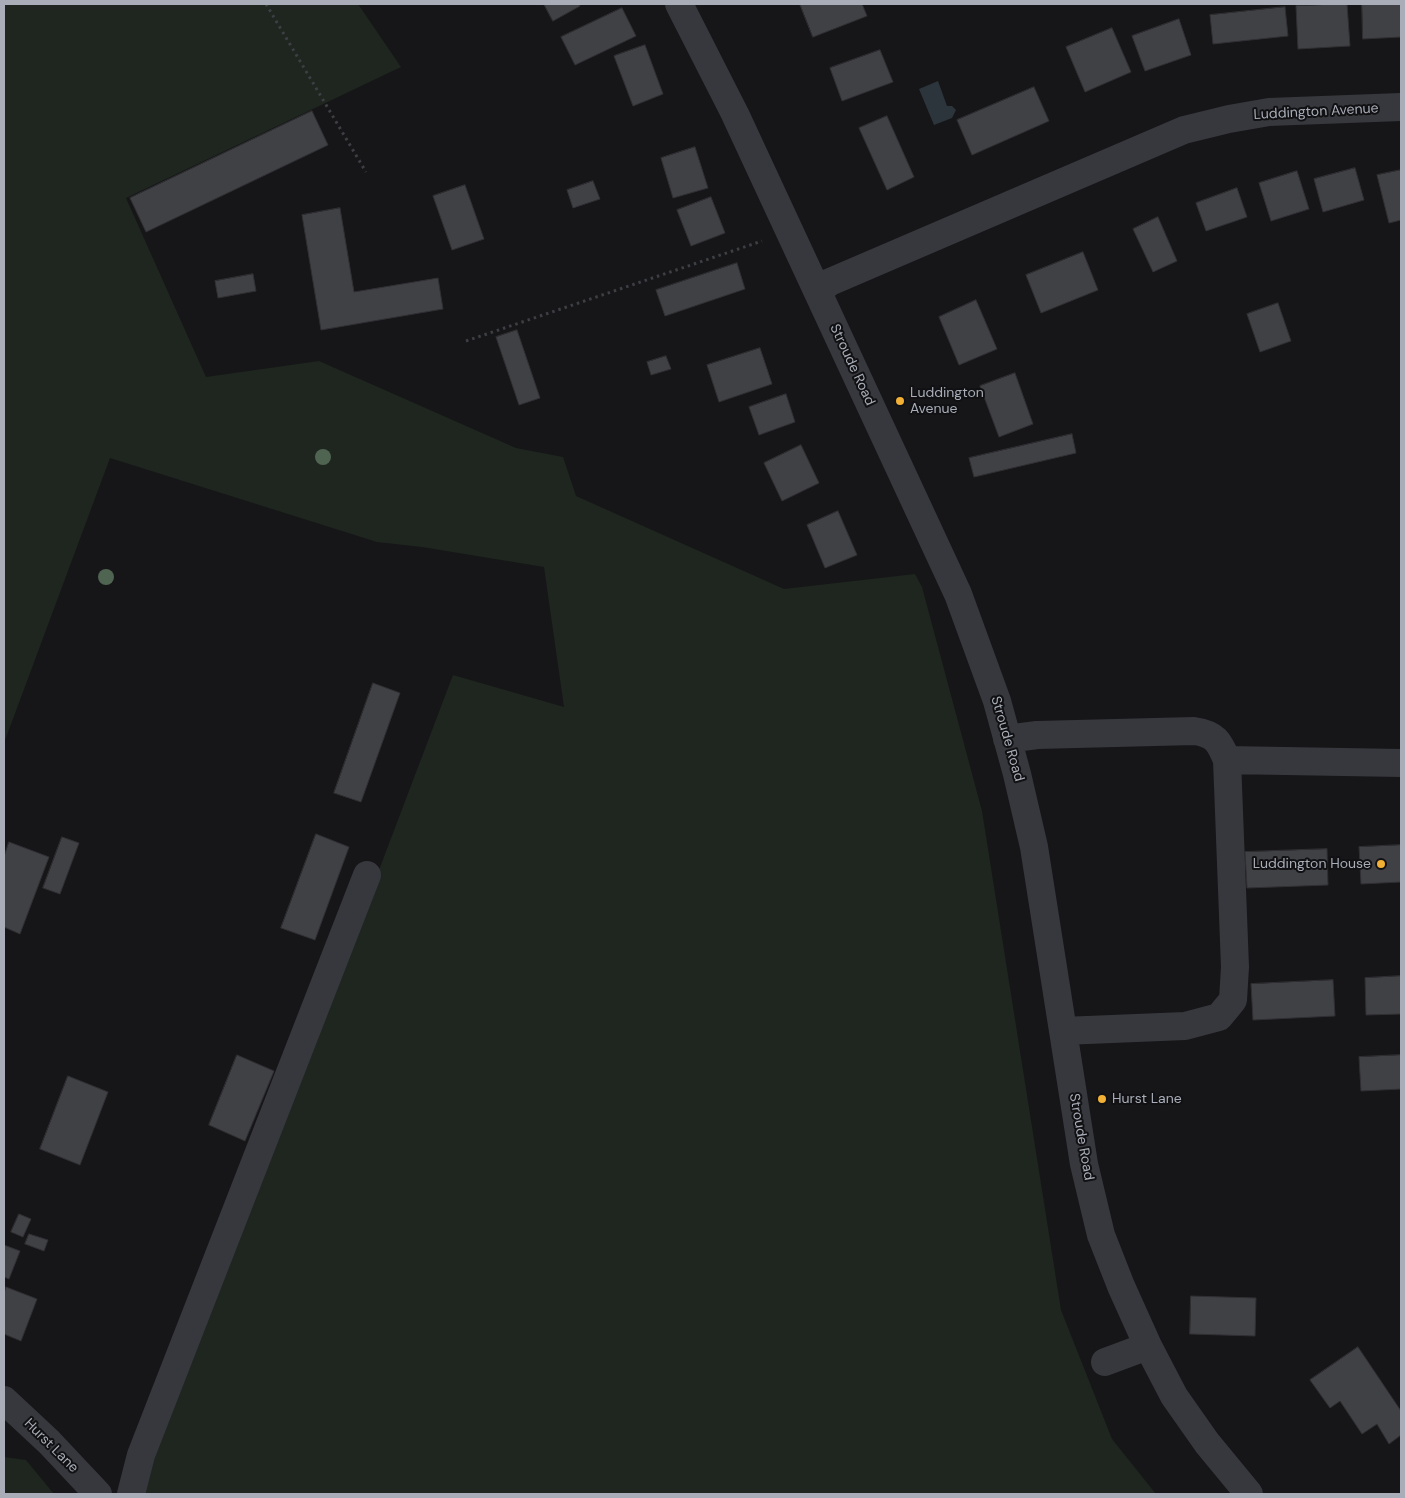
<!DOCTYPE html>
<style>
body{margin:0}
#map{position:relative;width:1405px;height:1498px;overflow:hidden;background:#161618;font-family:"DM Sans",sans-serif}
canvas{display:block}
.frame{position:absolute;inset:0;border:5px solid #a8adb8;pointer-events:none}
</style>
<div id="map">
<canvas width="1405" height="1498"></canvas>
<div class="frame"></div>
</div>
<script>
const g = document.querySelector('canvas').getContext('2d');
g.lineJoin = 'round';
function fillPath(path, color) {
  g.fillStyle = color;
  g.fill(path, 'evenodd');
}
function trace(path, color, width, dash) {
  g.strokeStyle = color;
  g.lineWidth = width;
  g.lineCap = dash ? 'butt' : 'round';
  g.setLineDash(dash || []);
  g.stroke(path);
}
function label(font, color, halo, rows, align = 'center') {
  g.font = font + ' "DM Sans",sans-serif';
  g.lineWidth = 4;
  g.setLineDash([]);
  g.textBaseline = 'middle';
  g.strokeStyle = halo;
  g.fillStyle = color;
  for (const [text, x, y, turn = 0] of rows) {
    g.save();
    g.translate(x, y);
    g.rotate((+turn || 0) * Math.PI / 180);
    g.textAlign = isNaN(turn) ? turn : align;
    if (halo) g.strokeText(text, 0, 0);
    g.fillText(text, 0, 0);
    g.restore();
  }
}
fillPath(new Path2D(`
 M4,4H358L401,67L126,198L206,377L319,361L516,448L563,457L576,496L784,589L915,574L922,587L982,811L1061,1310L1112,1439L1156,1494H138L267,1165L453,675L564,707L544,567L422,547L377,542L110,458L4,743Z
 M4,1457L26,1460L54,1494H4Z`), '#1e261f');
fillPath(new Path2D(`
 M938,81L947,106H952L956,110L952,118L934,125L919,89Z`), '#2c353c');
const building = new Path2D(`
 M544,4H579L580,6L553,21Z
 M800,4H862L867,16L813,37Z
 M1347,4L1350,46L1298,49L1296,6Z
 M1362,4H1401V37L1363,39Z
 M1285,7L1288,36L1213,44L1210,15Z
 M622,8L636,36L575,65L561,37Z
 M1179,19L1191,55L1145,71L1132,36Z
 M1112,28L1131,72L1085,92L1066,47Z
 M645,45L663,94L633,106L614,56Z
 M880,50L893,82L842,101L830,68Z
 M1034,87L1049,121L972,155L957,120Z
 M312,111L328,145L146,232L130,198Z
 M887,116L914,177L887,190L859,128Z
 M695,147L708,188L673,198L661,158Z
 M1355,168L1364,200L1323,212L1314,179Z
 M1401,170V220L1389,223L1377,175Z
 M1297,171L1309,209L1271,221L1259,183Z
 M593,181L600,199L573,208L567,190Z
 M465,185L484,239L452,250L433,196Z
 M1237,188L1247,217L1206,231L1196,203Z
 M711,197L725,233L691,246L677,210Z
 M340,208L354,292L438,278L443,309L321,330L302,215Z
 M1158,217L1177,261L1153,272L1133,229Z
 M1083,252L1098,290L1041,313L1026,275Z
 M737,263L745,289L665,316L656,290Z
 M253,274L256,291L218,298L215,281Z
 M976,300L997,349L959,365L939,317Z
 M1278,303L1291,341L1260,352L1247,314Z
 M517,330L540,398L519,405L496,337Z
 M760,348L772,384L719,402L707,365Z
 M666,356L671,369L651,375L647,362Z
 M1015,373L1033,424L999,437L980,386Z
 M786,394L795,422L759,435L749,407Z
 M1072,434L1076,453L974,477L969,458Z
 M801,445L819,483L782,501L764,463Z
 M838,511L857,555L825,568L807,525Z
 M373,683L400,693L361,802L334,793Z
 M316,834L349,847L315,940L281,928Z
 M62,837L79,843L60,894L43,888Z
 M9,842L49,857L20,934L4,927V857Z
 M1401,845V882L1361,884L1359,847Z
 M1327,849L1328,885L1247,888L1245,852Z
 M1401,976V1014L1366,1015L1365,978Z
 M1333,980L1335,1016L1253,1020L1251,984Z
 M237,1055L274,1071L245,1141L209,1125Z
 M1401,1055V1089L1361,1091L1359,1057Z
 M68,1076L108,1092L80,1165L40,1149Z
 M19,1214L31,1219L23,1237L11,1232Z
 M29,1234L48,1240L44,1251L25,1244Z
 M4,1245L20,1251L9,1279L4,1277Z
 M6,1287L37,1299L21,1341L4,1334V1294Z
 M1191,1296L1256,1298L1255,1336L1190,1334Z
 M1358,1347L1401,1411V1435L1389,1444L1377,1424L1362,1434L1340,1401L1330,1408L1310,1380Z`);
fillPath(building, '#404145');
trace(building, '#303034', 1);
trace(new Path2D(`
 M266,4L366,172
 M466,341L762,241`), '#3d3f44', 3, [2.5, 4]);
trace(new Path2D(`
 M679,4L735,114L958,594L997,701L1017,774L1034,847L1084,1164L1101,1235L1121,1286L1148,1346L1174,1396L1207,1443L1249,1494
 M817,291L830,282L1184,130L1229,119L1269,112L1401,107
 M1007,739L1037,735L1194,731C1215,734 1219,741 1227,760
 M1063,1031L1185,1026L1219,1017L1233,1000L1235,967L1227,760L1401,763
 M1105,1362L1148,1346
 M4,1400L49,1442L98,1494
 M131,1494L141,1455L367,875`), '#37383d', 28);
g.fillStyle = '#506452';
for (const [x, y] of [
 [323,457],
 [106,577]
]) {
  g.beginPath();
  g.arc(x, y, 8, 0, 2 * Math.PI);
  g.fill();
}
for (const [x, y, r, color] of [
 [900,401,5,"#f2b134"],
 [1381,864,5,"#f2b134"],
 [1102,1099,5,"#f2b134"]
]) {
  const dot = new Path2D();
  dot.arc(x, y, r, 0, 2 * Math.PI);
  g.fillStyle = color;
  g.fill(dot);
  trace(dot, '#111113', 2);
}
label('14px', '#a8adb8', '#111113', [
 ["Luddington Avenue",1316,112,-3],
 ["Stroude Road",852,365,65],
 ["Stroude Road",1007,739,74],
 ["Stroude Road",1081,1137,80],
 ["Hurst Lane",51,1446,45]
]);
label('14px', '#a8adb8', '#111113', [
 ["Luddington",910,393],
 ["Avenue",910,409],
 ["Luddington House",1371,864,"right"],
 ["Hurst Lane",1112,1099]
], 'left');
</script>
